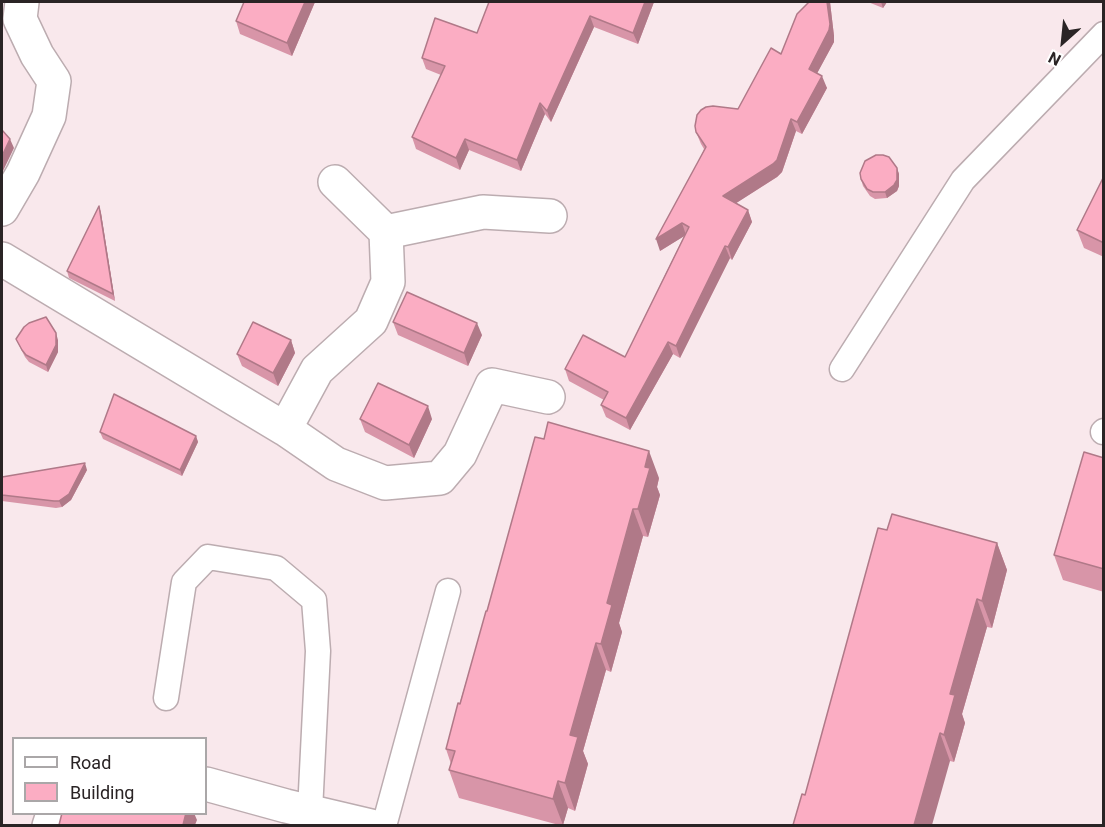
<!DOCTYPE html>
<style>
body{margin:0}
#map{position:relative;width:1105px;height:827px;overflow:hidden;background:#f9e8ec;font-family:Roboto,sans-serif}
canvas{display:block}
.frame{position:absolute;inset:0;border:3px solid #2a2425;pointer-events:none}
.legend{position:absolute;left:12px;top:737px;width:195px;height:78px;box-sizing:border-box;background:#fff;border:2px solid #aaa7a8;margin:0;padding:8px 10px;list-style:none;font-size:18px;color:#2a2425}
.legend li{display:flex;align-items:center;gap:12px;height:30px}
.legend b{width:30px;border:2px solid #aaa7a8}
.north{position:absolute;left:1033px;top:12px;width:60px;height:60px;-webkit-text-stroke:4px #fff;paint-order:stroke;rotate:207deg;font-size:16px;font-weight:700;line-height:24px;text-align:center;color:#2a2425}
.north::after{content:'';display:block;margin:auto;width:21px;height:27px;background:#2a2425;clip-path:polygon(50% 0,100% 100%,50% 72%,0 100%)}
</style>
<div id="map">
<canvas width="1105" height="827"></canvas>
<div class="frame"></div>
<ul class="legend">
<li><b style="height:8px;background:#fff"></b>Road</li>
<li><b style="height:16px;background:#fbadc3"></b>Building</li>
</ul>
<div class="north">N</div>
</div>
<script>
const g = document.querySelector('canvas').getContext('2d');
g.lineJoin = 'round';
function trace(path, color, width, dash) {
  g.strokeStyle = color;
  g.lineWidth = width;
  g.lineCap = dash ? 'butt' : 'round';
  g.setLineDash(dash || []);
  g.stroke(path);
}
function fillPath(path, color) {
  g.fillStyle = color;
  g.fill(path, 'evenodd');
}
const service = new Path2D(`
 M842,369L963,180L1104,34
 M1103,432L1104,431
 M166,698L184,582L208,557L276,568L314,600L318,651L310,811
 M384,826L448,591`);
const minor = new Path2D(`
 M2,209L23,173L49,116L54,81L37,55L20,19L22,2
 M386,232L483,212L550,216
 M2,259L285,429L336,464L385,483L440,478L460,454L492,385L548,397
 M285,429L317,370L371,321L388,282L386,232L335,182
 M206,784L286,806L371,826
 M49,826L53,814`);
trace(service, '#bcacb0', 27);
trace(minor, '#bcacb0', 36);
trace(service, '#fff', 24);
trace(minor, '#fff', 33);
fillPath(new Path2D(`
 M244,2H315L292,56L240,34L236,21Z
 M654,2L638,44L594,27L551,122L545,114L521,171L469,150L460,170L416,149L412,137L441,75L426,69L422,58L477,33Z
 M809,2H830L834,36V42L817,73L827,88L802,134L796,131L782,172L777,177L736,203L748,210L752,222L732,260L730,258L680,358L673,354L630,430L606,417L601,405L604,400L569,381L565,369L625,357L684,236L660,251L704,149L701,144L696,132L738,109L781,54Z
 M868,2H887L883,8Z
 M897,168L899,174V186L897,191L887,198L875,199L870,196L863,186L861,179Z
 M1104,176V257L1084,248L1077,230Z
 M99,206L101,213L115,301L69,278L67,271Z
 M393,322L482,335L468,366L398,335Z
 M16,339L58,340V352L48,372L29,362L25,357Z
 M291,340L295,353L278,386L242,366L237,354Z
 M360,419H432L414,458L365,432Z
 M100,432L196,436L198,442L182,476L103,439Z
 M1104,458V592L1063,580L1054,555Z
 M87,470L71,500L62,507L56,508L2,501V477Z
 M659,478L657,487L660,495L648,537L643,536L619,623L622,632L611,672L606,670L583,751L588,764L575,811L568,808L563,825H559L459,798L449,770L451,764L446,749L487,611Z
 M887,530L997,543L1007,570L992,628L987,627L962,714L965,723L954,762L950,761L805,795Z`), '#d895a8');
fillPath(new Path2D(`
 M305,2H315L292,56L287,43Z
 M645,2H654L638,44L633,33Z
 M827,2H830L834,36V42L813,81L809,69Z
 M881,2H887L883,8Z
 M590,16L594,27L551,122L547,111Z
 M822,76L827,88L802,134L797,122Z
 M540,103L545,114L521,171L517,160Z
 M791,119L796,131L782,172L777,177L727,209L723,196Z
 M10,139L14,148L2,173V156Z
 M465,139L469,150L460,170L456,158Z
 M897,168L899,174V186L897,191L887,198L885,192Z
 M99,206L101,213L115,301L113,294Z
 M748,210L752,222L732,260L728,247Z
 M682,223L686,235L660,251L656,239Z
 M725,246L730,258L680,358L676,346Z
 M477,323L482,335L468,366L464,353Z
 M56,333L58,340V352L48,372L46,365Z
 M291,340L295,353L278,386L273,373Z
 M668,342L673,354L630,430L626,418Z
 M428,406L432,419L414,458L409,445Z
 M196,436L198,442L182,476L180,470Z
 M649,451L659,478L657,487L660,495L648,537L638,509L645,467Z
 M85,463L87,470L71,500L62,507L59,501Z
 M633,509L643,536L619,623L622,632L611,672L601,644L607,603Z
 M997,543L1007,570L992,628L982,601Z
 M977,599L987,627L962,714L965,723L954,762L944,735L950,694Z
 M596,643L606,670L583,751L588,764L575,811L565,783L570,735Z
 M940,733L950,761L932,825H914Z
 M558,781L568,808L563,825L553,799Z
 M184,813H194L197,820L195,825H183Z`), '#b07988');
const building = new Path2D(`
 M244,2H305L287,43L236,21Z
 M489,2H645L633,33L590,16L547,111L540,103L517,160L465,139L456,158L412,137L445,66L422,58L435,18L477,33Z
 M809,2H827L830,24L829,30L809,69L822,76L797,122L791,119L777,160L773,164L723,196L748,210L728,247L725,246L676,346L668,342L626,418L601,405L608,392L565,369L583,335L625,357L689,227L682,223L656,239L706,147L696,132L695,126L697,115L701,110L706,107L713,106L738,109L771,48L781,54L797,14Z
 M2,130L10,139L2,156Z
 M876,155H883L889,157L897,168V180L894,185L885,192H873L867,189L861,179L860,173L865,161Z
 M1104,176V243L1077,230Z
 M99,206L113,294L67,271Z
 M407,292L477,323L464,353L393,322Z
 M46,317L56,333V345L46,365L26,355L22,350L16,339L24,327L29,323Z
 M253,322L291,340L273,373L237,354Z
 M378,383L428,406L409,445L360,419Z
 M114,394L196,436L180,470L100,432Z
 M548,422L649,451L645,467L650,468L638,509H633L607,603L612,605L601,644L596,643L570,735L578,737L565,783L558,781L553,799L449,770L455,751L446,749L458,703L460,704L486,611H487L535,437L544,439Z
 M1084,452L1104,458V569L1054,555Z
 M85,463L69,494L59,501H54L2,495V477Z
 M892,514L997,543L982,601L977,599L950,694L955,695L944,735L940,733L914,825H793L802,794L805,795L878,528L887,530Z
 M62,813H186L183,825H59Z`);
fillPath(building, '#fbadc3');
trace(building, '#b07988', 1.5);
</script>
